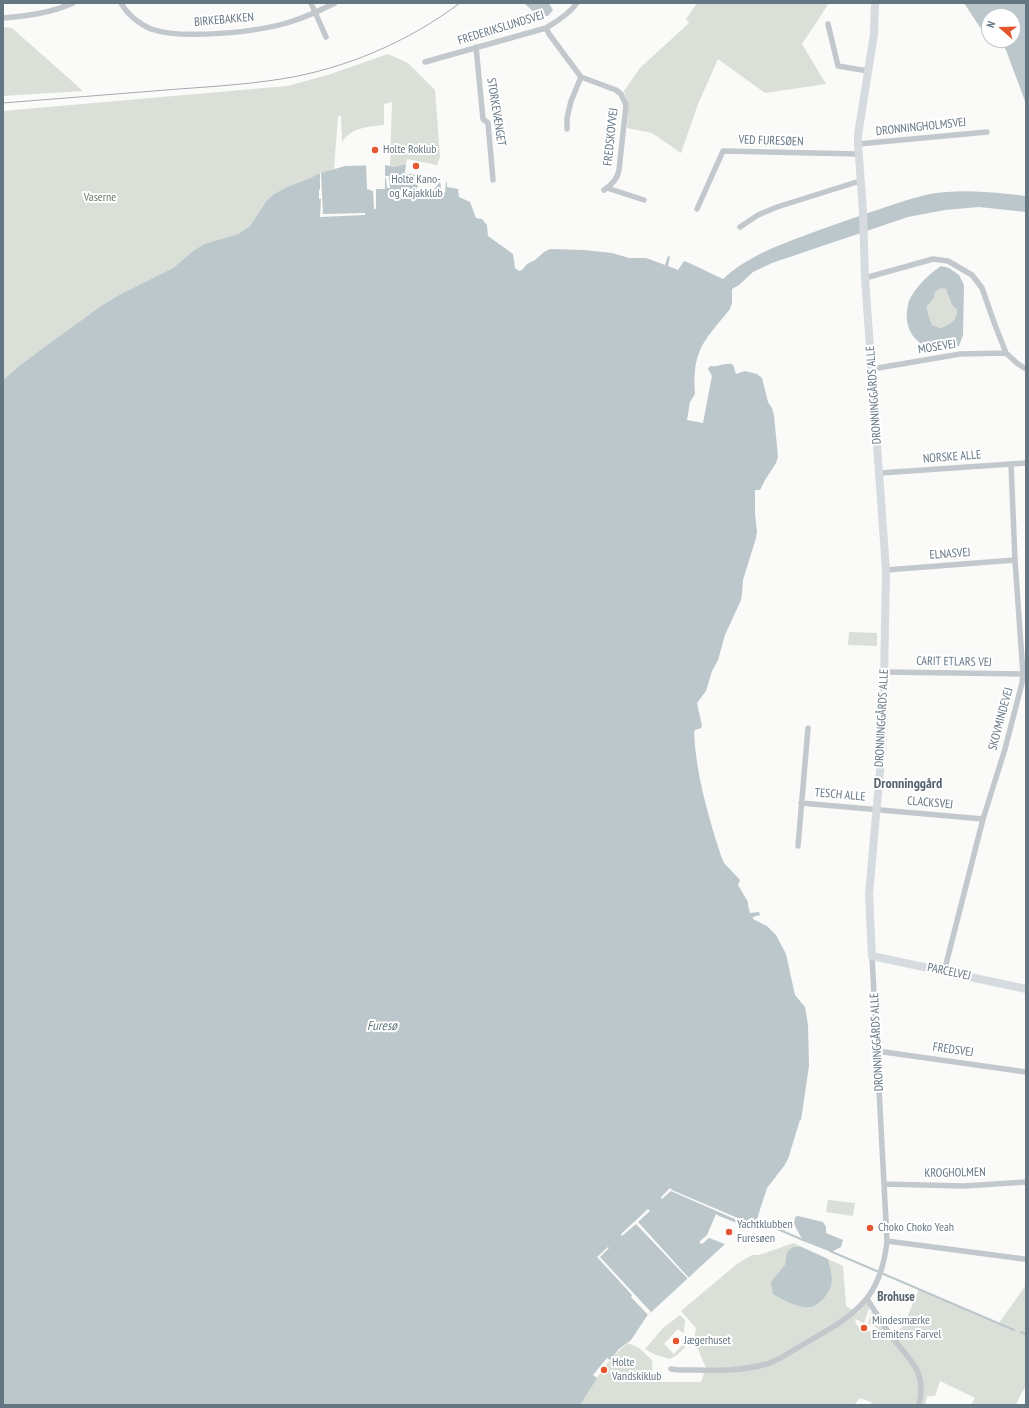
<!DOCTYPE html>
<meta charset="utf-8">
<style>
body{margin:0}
#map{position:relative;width:1029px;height:1408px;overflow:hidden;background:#fafaf8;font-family:"PT Sans Narrow",sans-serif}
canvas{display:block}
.frame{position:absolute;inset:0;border:4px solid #657683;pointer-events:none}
.north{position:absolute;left:981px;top:8px;width:40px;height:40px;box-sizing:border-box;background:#fff;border:1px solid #c1c8cd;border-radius:50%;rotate:290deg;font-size:11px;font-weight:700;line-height:16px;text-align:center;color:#657683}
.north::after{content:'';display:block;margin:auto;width:14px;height:18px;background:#e4572e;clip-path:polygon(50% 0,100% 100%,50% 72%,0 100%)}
</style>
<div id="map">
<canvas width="1029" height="1408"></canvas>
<div class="frame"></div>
<div class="north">N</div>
</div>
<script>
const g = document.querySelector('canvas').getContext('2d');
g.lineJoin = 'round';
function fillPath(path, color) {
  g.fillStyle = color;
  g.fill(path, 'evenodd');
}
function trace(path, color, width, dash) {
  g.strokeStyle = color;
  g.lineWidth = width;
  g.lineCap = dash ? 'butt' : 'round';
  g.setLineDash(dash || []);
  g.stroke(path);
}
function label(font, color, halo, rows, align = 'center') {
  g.font = font + ' "PT Sans Narrow",sans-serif';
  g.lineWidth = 4;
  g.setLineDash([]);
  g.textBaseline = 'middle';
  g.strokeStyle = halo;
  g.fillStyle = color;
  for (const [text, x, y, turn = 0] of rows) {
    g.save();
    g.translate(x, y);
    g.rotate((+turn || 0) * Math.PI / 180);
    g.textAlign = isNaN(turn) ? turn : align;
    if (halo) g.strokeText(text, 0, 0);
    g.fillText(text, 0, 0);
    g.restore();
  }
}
fillPath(new Path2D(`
 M697,3H829L802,44L826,84L765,93L718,59L698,104L681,153L652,133L627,128L628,104L624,91L640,68L689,23L686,19Z
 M3,27L12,28L83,91L3,96Z
 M388,54L408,63L435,90L440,157L437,165L407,159L406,164L394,167L390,166L392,102L384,104V125C366,127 353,127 342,142L341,116H338L334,169L287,187L274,194L267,200L250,226L238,234L204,244L193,251L173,268L119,295L101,306L43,348L19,366L3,380V111L287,86L328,75Z
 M941,288L946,289L952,305L957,310C956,322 951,323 941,328L932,325L928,314L927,305L934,298L935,292Z
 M849,632L877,633V646L848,645Z
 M828,1200L855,1203L853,1216L826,1212Z
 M794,1243L843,1266L846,1306L858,1313L866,1303L870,1306L864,1323L855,1319C856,1330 869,1336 876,1327L868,1324L872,1311L891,1338L904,1325L919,1289L999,1323L1026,1285V1386L1020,1396L1016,1405H971L975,1398L940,1381L935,1396H927L925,1405H872L871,1402L860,1398L854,1405H580C593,1383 608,1358 628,1343L639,1348L652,1360L653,1382H701L706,1368L694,1340L696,1328L681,1311L737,1264L752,1255H759Z
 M680,1315L685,1320L684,1332L683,1333L678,1329L664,1344L674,1354L688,1339L690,1342L677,1355L670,1359L656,1355L645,1349L663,1328Z`), '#dadfd7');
fillPath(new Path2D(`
 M524,3H549L553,10L548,16L537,15Z
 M964,3H1026V104L1006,50L998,40H1013V16H989V35H985Z
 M406,164L405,173L421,176L416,191C424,204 435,188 440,182L442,192L445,193L446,182H447V187L458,189L459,197L470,202L476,218L482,219L487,225L488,236L513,254L515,268L519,271L522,270L527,264L535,260L544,252L550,249L584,250L612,253L629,258H646L665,265L668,256L670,257L668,266L678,270L684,261L687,262L723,279C749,255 782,244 814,232C836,224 858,216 880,209C902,202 924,193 947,192C974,190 1000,193 1026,196V212L979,207L945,210L908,217L772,263L753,272L739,285L732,289V303L730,309C720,322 704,338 699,353C694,365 694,382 695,394L690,402L687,420L703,423L712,376L708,369L710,366C716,368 729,361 733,365C734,366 735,372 736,374L745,371L757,374L762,378L768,402L772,408L774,415L778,457L776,463L765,480L760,490H755V514L757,531L756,538L743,580L742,594L741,600L725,635L718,660L712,671L706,691L697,703L702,726L701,728L695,730L694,732C696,775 708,815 721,856L724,863L740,880L738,885L748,902V905L750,913L759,912L760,915L753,917V919L767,926L776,935L786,954L795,995L805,1007L808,1025L809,1066L801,1120H800L788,1159L784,1166L767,1188L756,1222L749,1219L746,1224L756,1228L755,1230L719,1216L710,1237L725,1244L647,1316L631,1340L619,1349L610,1360L607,1358L593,1375L597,1378L580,1405H3V380L19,366L43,348L101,306L119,295L173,268L193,251L204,244L238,234L250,226L267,200L274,194L287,187L308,179L321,173L345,166L385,165L394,167Z
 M941,266L949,268L959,275L964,285L963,335L959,346C954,347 947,351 941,351C939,351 935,349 932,349C913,343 903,326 908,305C910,292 930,273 941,266ZM941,288L946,289L952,305L957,310C956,322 951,323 941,328L932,325L928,314L927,306L934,298L935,292Z
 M798,1216L823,1222L826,1227V1233L843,1240L841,1247L831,1252L803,1241L794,1224L795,1217Z
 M793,1247H801L828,1259C832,1277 836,1284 823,1299C820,1302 814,1307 810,1307C798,1309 782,1299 773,1294L771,1282L785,1265L787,1252Z`), '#bbc7cb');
fillPath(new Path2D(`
 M366,165H385V176H389L390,188H387L386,178H385V189H376V209H374L373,191L367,189Z
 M320,173H321L323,214L365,213V215L320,217L321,199H319V190L320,189Z
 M670,1188L672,1190L747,1222L746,1224L671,1191L662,1199L661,1197Z
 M648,1209L650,1211L638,1222L689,1278L688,1279L636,1224L622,1236L621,1234Z
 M716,1214L719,1216L718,1220H719L712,1237L727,1243L725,1244L709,1238L702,1244L699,1242L707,1235Z
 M608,1247L609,1248L600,1257L651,1312L648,1315L631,1297L632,1295L597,1257Z`), '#fafaf8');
trace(new Path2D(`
 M757,1220L803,1240
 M830,1251L1014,1330
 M1021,1332L1026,1334`), '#bbc7cb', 2);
trace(new Path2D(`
 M121,3C127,14 139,24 151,29C183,40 258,32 290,22C306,17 321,10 335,3
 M311,3L326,37
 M3,18C27,16 51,13 73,3
 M828,24L838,66L868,71
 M546,28L549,34L581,77L616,90L621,94L626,105L619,170C617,180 612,184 604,190
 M476,47L483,119L488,123L493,180
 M425,62L546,28C558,21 569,14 577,3
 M567,129V118L571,101L581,77
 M858,144L987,132
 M607,188L644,200
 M697,209L723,151L858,154
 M740,227L758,215L777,207L860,181
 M865,278L933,259L948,261L972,275L982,288L995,325L1006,353L1018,364L1026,369
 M872,369L960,354L1006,353
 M880,473L1026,463
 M886,570L1015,560
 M885,672L1023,674
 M801,803L983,819
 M798,846L808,728
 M944,972L983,819L1005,749L1022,683L1023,674L1015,560L1011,464
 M877,1051L1026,1072
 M884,1184L964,1186L1026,1182
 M887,1241L1024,1259
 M867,1299C875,1311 883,1324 891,1336C910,1361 927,1370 919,1405
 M671,1369L679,1370C708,1370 738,1372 767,1364C778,1361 793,1350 804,1344C853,1316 881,1301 887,1241L872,956`), '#c3c8cc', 5.5);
trace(new Path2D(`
 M875,3L874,34L858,135V144L863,211L865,278L886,570L883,737L869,894L872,956L1026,989`), '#d6dbdf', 8);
trace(new Path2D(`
 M3,103C57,99 112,94 166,90C204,87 243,85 281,79C345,69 408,42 460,3`), '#a2aab0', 1);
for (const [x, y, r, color] of [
 [375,150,4,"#e4572e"],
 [416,166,4,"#e4572e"],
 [870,1228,4,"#e4572e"],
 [729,1232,4,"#e4572e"],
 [864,1328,4,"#e4572e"],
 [676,1341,4,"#e4572e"],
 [604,1370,4,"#e4572e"]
]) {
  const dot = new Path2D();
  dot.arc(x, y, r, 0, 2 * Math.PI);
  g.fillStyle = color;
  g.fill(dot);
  trace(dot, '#fff', 1.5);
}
label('12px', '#657683', '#fff', [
 ["BIRKEBAKKEN",224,20,-5],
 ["FREDERIKSLUNDSVEJ",501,28,-17],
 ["STORKEVÆNGET",496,112,81],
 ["DRONNINGHOLMSVEJ",921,127,-6],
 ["FREDSKOVVEJ",611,137,-84],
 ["VED FURESØEN",771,141,2],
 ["MOSEVEJ",937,347,-9],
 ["DRONNINGGÅRDS ALLE",874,395,-94],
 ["NORSKE ALLE",952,457,-4],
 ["ELNASVEJ",950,554,-4],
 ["CARIT ETLARS VEJ",954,662,1],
 ["DRONNINGGÅRDS ALLE",882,718,-87],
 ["SKOVMINDEVEJ",1001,719,-75],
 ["TESCH ALLE",840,795,5],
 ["CLACKSVEJ",930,803,5],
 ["PARCELVEJ",949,972,12],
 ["DRONNINGGÅRDS ALLE",877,1042,-93],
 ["FREDSVEJ",953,1050,8],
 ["KROGHOLMEN",955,1173,-1]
]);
label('12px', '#657683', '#fff', [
 ["Holte Roklub",383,150],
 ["Holte Kano-",416,180,"center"],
 ["og Kajakklub",416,194,"center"],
 ["Yachtklubben",737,1225],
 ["Furesøen",737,1239],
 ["Choko Choko Yeah",878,1228],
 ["Mindesmærke",872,1321],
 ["Eremitens Farvel",872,1335],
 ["Jægerhuset",684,1341],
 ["Holte",612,1363],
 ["Vandskiklub",612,1377]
], 'left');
label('12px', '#687a64', '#fff', [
 ["Vaserne",100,198]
]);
label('italic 13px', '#60757c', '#fff', [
 ["Furesø",382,1026]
]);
label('bold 13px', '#57646e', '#fff', [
 ["Brohuse",896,1297]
]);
label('bold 14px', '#57646e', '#fff', [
 ["Dronninggård",908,784]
]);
</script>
